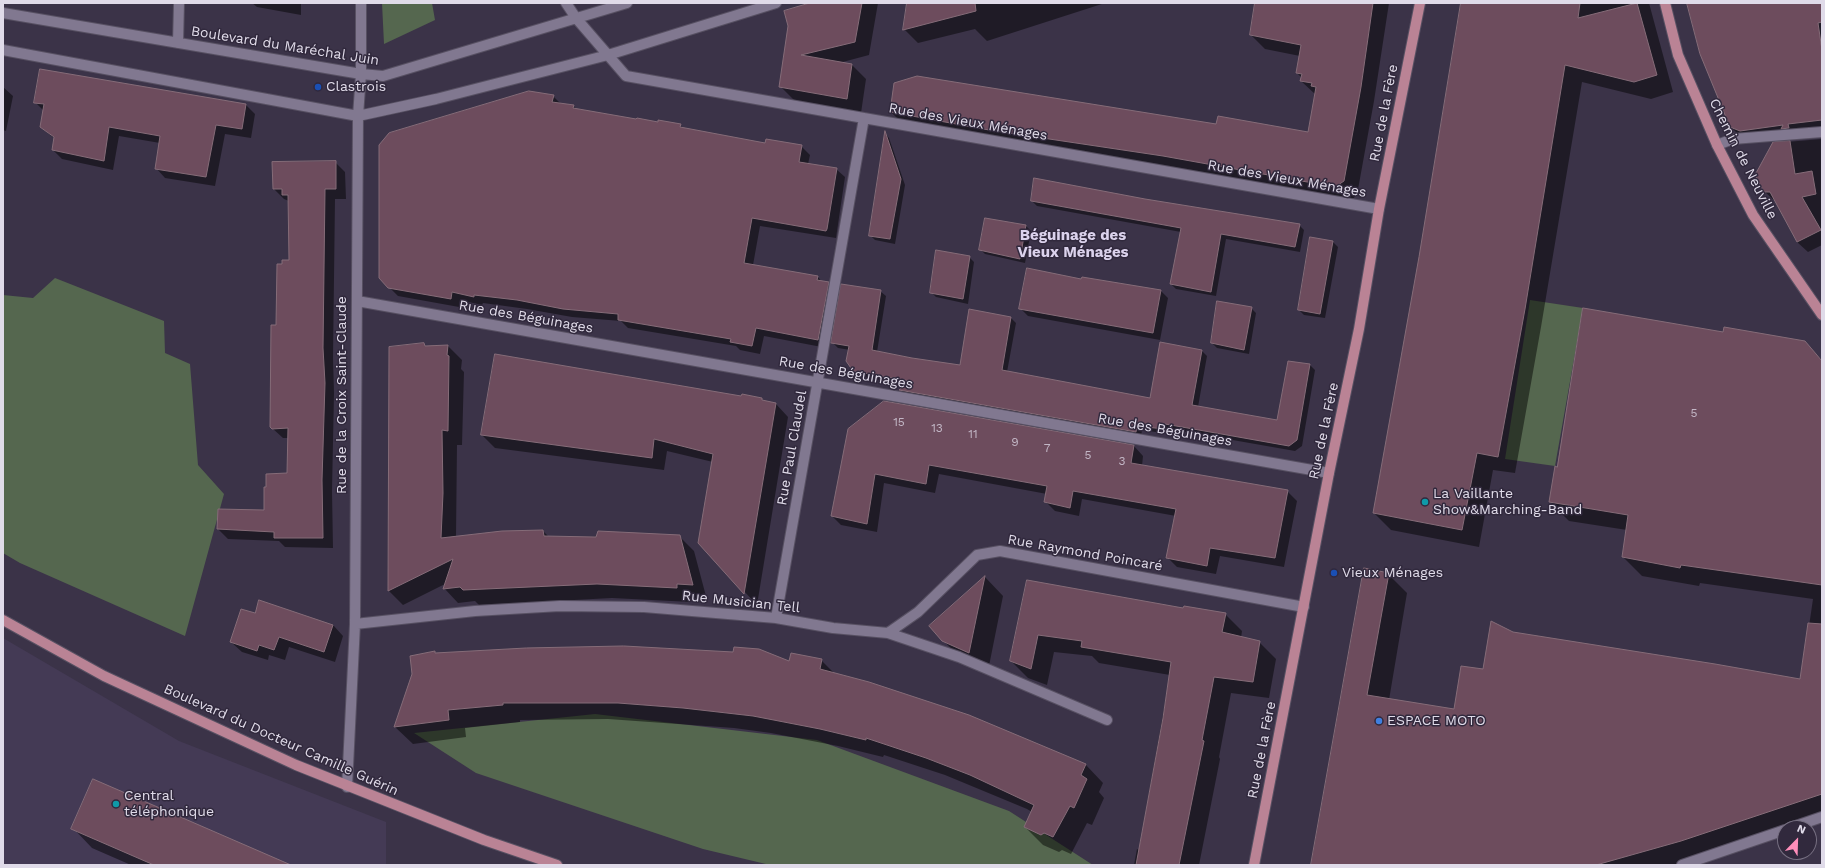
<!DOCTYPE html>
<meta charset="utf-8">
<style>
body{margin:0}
#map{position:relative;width:1825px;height:868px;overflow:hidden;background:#3b3348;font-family:"Work Sans",sans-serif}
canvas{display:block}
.frame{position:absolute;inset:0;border:4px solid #e0dbe9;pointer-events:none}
.north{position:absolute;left:1777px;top:820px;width:40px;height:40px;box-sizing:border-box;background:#31293d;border:1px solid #777082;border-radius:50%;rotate:23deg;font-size:11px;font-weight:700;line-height:16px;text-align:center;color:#e0dbe9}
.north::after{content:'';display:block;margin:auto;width:14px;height:18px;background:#ff8eba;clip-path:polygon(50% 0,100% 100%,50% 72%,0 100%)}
</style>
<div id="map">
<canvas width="1825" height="868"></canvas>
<div class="frame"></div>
<div class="north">N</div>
</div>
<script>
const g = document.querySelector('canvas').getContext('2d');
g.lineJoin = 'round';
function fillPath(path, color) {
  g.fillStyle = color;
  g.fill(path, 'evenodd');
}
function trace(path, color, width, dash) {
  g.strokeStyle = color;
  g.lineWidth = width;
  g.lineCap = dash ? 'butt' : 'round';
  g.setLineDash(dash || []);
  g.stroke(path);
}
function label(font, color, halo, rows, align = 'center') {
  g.font = font + ' "Work Sans",sans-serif';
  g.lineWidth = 3;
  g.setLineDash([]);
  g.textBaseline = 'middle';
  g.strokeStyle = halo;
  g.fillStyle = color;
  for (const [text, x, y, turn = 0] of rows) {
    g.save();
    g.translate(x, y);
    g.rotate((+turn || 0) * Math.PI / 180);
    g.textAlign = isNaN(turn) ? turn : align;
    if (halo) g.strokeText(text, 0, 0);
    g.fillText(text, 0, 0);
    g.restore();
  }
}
fillPath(new Path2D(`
 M3,638L179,741L386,822V865H3Z`), '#443a55');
fillPath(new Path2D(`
 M382,3H432L435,20L384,44Z
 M55,278L164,321L165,353L190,364L198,465L224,494L185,636L20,563L3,553V295L33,298Z
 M1530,300L1583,308L1555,466L1505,459Z
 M595,714L817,740L1009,811L1093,865H770L703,849L476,773L414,733Z`), '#55674f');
fillPath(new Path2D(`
 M252,3H301V15L257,7Z
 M814,3H878L869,55L839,63L852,65L866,79L861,113L794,100L780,86Z
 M908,3H1105L987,41L975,29L918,43L904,29Z
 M1256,3H1389L1374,101L1357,195L1350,201L905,126L891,112L1217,126L1309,133L1316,95L1301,81L1302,78L1297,73L1300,56L1265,49L1251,35Z
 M1462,3H1649L1673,92L1651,99L1582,82L1541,327L1515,473L1493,470L1479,547L1391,530L1374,513L1420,257Z
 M1688,3H1822V136L1741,137L1730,126Z
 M41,70L246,105L255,114L251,138L225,134L215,186L165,178L156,168L160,143L119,136L113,170L62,159L53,150L55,139L41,127L44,111L35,102Z
 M3,87L13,96L6,131L3,130Z
 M553,96L562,105L573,106L577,109L637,121L680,125L684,129L766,144L801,146L810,155L808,164L836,169L845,177L836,238L760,226L753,265L818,277L822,282L828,283L837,291L827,348L764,336L760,354L740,350L736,346L628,328L621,321L572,317L527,309L483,303L482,305L460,300L459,307L398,296L389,287Z
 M885,133L889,138L905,185L895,244L875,240L870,235Z
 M1822,139V245L1808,252L1797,242L1776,202L1765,192L1774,143Z
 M335,162L345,172L346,199H335L333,358L334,393L332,491L333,548L285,547L279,541L228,539L218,529L265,511L288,474L289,438H283L272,428L277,326L284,265L290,261L289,201L284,199L274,189Z
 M1144,200L1299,225L1304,230L1300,252L1226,239L1216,296L1176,289L1171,284L1181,232L1037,206L1032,201Z
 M1026,226L1031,231L1025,263L985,254L980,249Z
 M1333,242L1338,247L1325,318L1304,315L1299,310Z
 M969,257L974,262L968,304L936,297L931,292Z
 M1082,280L1161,291L1168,298L1160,340L1028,316L1021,309Z
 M880,291L886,296L877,352L961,367L1010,317L1016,323L1007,372L1151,399L1202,351L1207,356L1198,407L1278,421L1289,362L1310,365L1315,370L1302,446L1295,451L1170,429L1169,434L1142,430L1141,437L905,395L900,390L908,385L859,376L854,371L850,350L838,348L832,342Z
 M1251,308L1256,313L1249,354L1217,348L1212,343Z
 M1724,333L1804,342L1822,360V819L1681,865H1312L1365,569L1388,574L1407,593L1389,700L1455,710L1512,633L1801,681L1813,599L1700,583L1699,586L1642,576L1623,557L1627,530L1569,521L1550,502L1558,468Z
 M423,344L426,347L448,346L462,360L461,369L464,372L462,445H457L456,537L543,531L549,537L679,536L694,551L707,600L692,598L691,602L612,598L479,605L475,601L458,603L444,588L445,584L403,605L389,591L390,348Z
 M741,397L761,398L764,402L776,404L788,417L757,605L699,543L713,462L667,451L664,470L495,448L482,435Z
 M849,429L1134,446L1143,456L1142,466L1287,491L1297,501L1284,567L1220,556L1216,574L1177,567L1167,557L1176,516L1082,499L1079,516L1055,511L1045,501L1047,494L939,474L935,493L884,483L877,532L841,525L832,516Z
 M985,577L1003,596L988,671L962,660L943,640Z
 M1028,581L1184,609L1225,614L1242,631L1241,638L1259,642L1276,659L1269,698L1231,693L1219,757L1220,759L1199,865H1134L1137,849L1139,850L1170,675L1099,663L1092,656L1054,652L1047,685L1028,678L1011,661Z
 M256,615L333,625L343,636L335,662L289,647L285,660L269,655L268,660L242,652L231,642Z
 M435,652L436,654L790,663L821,660L834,673L969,716L1086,765L1103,783L1099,792L1104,798L1092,825L1087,823L1071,854L1062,850L1059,852L1043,845L1025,827L1032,812L1027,809L945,775L884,755L883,757L838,746L771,733L734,728L608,719L520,720V722L465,728L466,737L413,744L395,727Z
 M73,828L288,865H131L92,848Z`), '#0007');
const building = new Path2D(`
 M810,3H862L855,42L801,55L852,64L847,99L779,87L788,26L784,11Z
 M907,3H975L976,11L903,30Z
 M1255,3H1373L1361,87L1344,181L1335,187L1163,156L989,130L890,112L894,83L917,76L1216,124L1218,116L1308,132L1316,87L1311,86L1312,83L1300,81L1302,74L1296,73L1301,45L1250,35Z
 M1461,3H1580L1578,18L1637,3L1657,75L1634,82L1565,65L1525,309L1498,457L1477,453L1462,530L1373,513L1419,257Z
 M1687,3H1822V22L1818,23L1822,50V120L1788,124L1789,128L1781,129L1783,125L1740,131L1730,127L1700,54Z
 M40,69L246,104L242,129L216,125L206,177L155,169L160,136L109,127L104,161L52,150L54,137L40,127L44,104L34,103Z
 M529,91L554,95L552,102L574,105L573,108L636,119L637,118L658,122V120L681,124L680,127L765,143L766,139L802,145L799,162L837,168L827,229L826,231L752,218L744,263L818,276L817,280L829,282L818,340L756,328L752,346L730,342L731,339L618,320V314L563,309L517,300L474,295V297L452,292L451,299L388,288L379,278V145L389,133Z
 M885,131L901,179L890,239L869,236Z
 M1790,141L1795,174L1812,171L1816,194L1802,197L1821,230L1797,242L1770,192H1764L1755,175L1773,142Z
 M336,161V189H325L323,348L325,383L322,480L323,538H274V532L217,529L218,509L264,510V487H266V474L287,473L288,428L272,429L270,427L271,325H276L277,264H282V260H289L288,195H282V189H273L272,162Z
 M1034,178L1145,199L1300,224L1295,247L1221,234L1211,292L1170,284L1181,228L1031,201Z
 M985,218L1026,225L1020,259L979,250Z
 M1310,237L1333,241L1320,314L1298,310Z
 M936,250L970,256L963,299L930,293Z
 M1027,268L1081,279L1082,277L1161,290L1153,333L1019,309Z
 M841,284L881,290L872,350L912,358L960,365L969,309L1011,317L1002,370L1150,398L1160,342L1202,350L1192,405L1277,420L1288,361L1310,364L1297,440L1289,446L1165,424L1164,429L1137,426L1136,432L899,390L910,381L853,371L846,361L849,346L831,343Z
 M1217,301L1252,307L1244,350L1211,343Z
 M1583,308L1723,332L1724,327L1805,341L1822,361V585L1681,565L1680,568L1622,557L1628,515L1549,502L1555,466L1557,467Z
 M424,343L425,346L448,345L447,355L449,356L448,431L442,430L443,493L441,538L502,531L543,530L544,536L596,537L598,531L680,535L693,585L677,584V588L597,584L463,590L460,587L443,589L453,559L388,591L389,347Z
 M495,354L741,396L742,394L762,398V400L776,403L744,594L698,543L713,454L654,439L652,458L481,435Z
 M884,401L1134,445L1131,463L1288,490L1275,558L1210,548L1207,566L1166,558L1176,509L1073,491L1070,508L1044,502L1047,486L929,465L926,484L875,474L867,524L831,516L848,429Z
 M1364,568L1389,573L1367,695L1454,709L1461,666L1483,669L1491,621L1513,632L1715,664L1800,679L1808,623L1822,624V794L1681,841L1596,865H1311Z
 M985,576L969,653L942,641L929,626Z
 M1027,580L1183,608L1184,606L1226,613L1222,632L1260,641L1253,682L1214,677L1202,740L1204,741L1179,865H1136L1163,718L1171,662L1081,647L1082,641L1038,635L1031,669L1010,661Z
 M259,600L333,625L324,652L279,637L274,650L259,645L257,651L230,642L241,609L255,613Z
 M624,646L733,652L734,647L759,649L789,661L791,653L822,659L820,669L869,682L969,715L1086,764L1081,775L1087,779L1074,808L1070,806L1053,837L1044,833L1041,835L1024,827L1034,805L970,775L926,758L866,738V740L820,729L753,716L683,708L618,703H503V705L448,710L449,720L394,727L412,674L410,656L435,651V653L526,648Z
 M93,779L291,865H154L71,829Z`);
fillPath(building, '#6d4c5d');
trace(building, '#856c78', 1);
const minor = new Path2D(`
 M566,3L576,18L626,76L1379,209
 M3,13L361,74L383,76L627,3
 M178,43L179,3
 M3,50L358,116L436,99L608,55L776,3
 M1717,145L1733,139L1822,132
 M357,301L1329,473
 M776,618L864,118
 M355,624L475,611L560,606L644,607L776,618L833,628L888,633L959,657L1107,720
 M888,633L918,612L977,555L1000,551L1304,607
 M347,787L355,624L358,116L361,74V3
 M1790,828L1822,817
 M1682,865L1785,830`);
const major = new Path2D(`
 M1665,3L1678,55L1717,145L1753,215L1822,315
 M3,620L104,676L296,765L484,840L557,865
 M1254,865L1329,473L1359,329L1379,209L1420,3`);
trace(minor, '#575062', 12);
trace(major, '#575062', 12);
trace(minor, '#817890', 10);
trace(major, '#ba8395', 10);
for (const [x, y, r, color] of [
 [318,87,4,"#1a4fb4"],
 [1425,502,4,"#0f9aa8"],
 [1334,573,4,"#1a4fb4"],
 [1379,721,4,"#3f7fe0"],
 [116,804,4,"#0f9aa8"]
]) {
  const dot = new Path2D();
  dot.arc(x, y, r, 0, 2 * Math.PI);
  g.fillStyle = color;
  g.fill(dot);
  trace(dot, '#31293d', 1.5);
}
label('12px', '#c3b7c6', null, [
 ["5",1694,413],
 ["15",899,422],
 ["13",937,428],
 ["11",973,434],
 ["9",1015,442],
 ["7",1047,448],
 ["5",1088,455],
 ["3",1122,461]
]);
label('14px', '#e0dbe9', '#31293d', [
 ["Boulevard du Maréchal Juin",285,46,9],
 ["Rue de la Fère",1384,113,-79],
 ["Rue des Vieux Ménages",968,122,10],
 ["Chemin de Neuville",1743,159,63],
 ["Rue des Vieux Ménages",1287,179,10],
 ["Rue des Béguinages",526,317,10],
 ["Rue des Béguinages",846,373,10],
 ["Rue de la Croix Saint-Claude",342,395,-90],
 ["Rue des Béguinages",1165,430,10],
 ["Rue de la Fère",1324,431,-78],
 ["Rue Paul Claudel",792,448,-80],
 ["Rue Raymond Poincaré",1085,553,10],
 ["Rue Musician Tell",741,602,6],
 ["Boulevard du Docteur Camille Guérin",281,740,24],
 ["Rue de la Fère",1262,750,-79]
]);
label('14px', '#e0dbe9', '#31293d', [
 ["Clastrois",326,87],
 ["La Vaillante",1433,494],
 ["Show&Marching-Band",1433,510],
 ["Vieux Ménages",1342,573],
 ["ESPACE MOTO",1387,721],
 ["Central",124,796],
 ["téléphonique",124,812]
], 'left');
label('bold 15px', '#dbd2ec', '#31293d', [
 ["Béguinage des",1073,236],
 ["Vieux Ménages",1073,253]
]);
</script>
